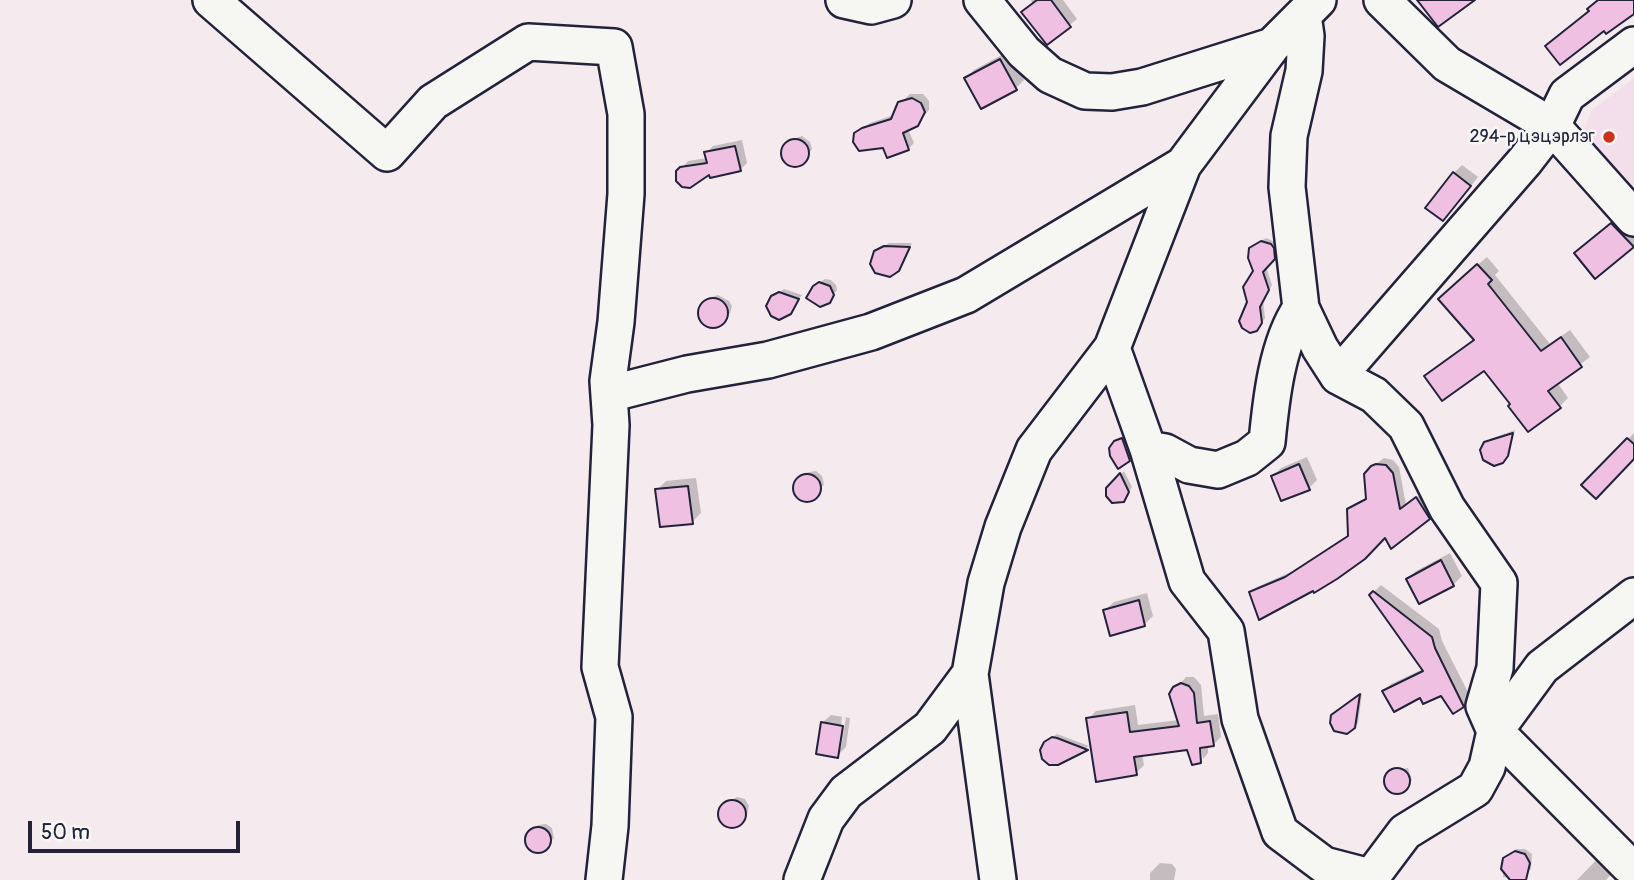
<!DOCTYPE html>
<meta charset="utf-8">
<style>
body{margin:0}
#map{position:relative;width:1634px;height:880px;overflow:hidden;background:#f5ebef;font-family:Pangolin,sans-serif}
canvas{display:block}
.scale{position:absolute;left:28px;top:821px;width:212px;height:32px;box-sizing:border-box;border:4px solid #22223b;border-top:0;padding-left:9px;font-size:21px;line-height:24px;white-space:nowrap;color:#22223b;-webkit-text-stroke:5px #f6f6f2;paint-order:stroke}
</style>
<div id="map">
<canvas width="1634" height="880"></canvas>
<div class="scale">50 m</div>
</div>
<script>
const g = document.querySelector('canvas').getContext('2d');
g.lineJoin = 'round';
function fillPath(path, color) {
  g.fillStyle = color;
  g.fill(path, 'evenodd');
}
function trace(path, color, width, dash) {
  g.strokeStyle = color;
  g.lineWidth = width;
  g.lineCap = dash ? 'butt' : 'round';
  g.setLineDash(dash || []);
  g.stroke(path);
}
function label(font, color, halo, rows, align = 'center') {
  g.font = font + ' Pangolin,sans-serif';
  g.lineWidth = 5;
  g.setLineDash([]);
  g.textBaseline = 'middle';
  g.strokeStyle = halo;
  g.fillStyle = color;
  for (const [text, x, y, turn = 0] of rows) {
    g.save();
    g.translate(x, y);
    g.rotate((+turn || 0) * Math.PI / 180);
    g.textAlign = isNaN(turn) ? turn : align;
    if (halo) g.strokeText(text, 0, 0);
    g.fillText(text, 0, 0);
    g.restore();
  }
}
fillPath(new Path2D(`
 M1634,78V201L1586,142L1582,133L1592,110Z`), '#f3deeb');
fillPath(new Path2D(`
 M1031,0H1063L1077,19L1047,43Z
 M1009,51L1024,80L1016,88L966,78L974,70Z
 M910,94H923L929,101V110L917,124L908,129L914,143L908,149L884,146L855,134L870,123L894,115L896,107Z
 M802,136L810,142L812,149L804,161L792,165L786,161L784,150L793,139Z
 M742,140L747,163L740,170L678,172L688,161L707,158L706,153L713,146Z
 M1462,165L1478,177L1451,211L1454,173Z
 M1621,216L1634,229V245L1595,277L1585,245Z
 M1266,238L1277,243L1278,254L1266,267L1272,285L1263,301L1265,318L1261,325L1249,302L1255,272V245Z
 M889,243H912L899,268L876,252Z
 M1487,257L1499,271L1495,275L1550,344L1570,330L1590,357L1557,382L1568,398L1560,406L1512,404L1484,368L1426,376L1475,339L1448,290Z
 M825,279L831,280L836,285L837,290L830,299L819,283Z
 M784,289L802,295L790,313L774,296Z
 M718,295L729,301L732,306L730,313L720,324L711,326L704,322L701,310L710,298Z
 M1515,430L1509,455L1504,459L1486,443L1490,439Z
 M1634,433V457L1583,485Z
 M1126,436L1133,455L1120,470L1111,452L1117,440Z
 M1307,457L1317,480L1309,488L1273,476L1281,468Z
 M1384,458L1393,460L1399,467L1406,505L1423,492L1435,511L1429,518L1251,593L1257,587L1293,571L1350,535L1348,510L1368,497L1372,467Z
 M816,471L822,476L824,484L817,494L813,499L805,500L797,496L794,485L799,477L804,473Z
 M1124,471L1132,487L1123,500L1109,486Z
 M696,478L701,513L692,522L657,490L666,481Z
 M1450,553L1462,576L1453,585L1408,579L1416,571Z
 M1381,585L1439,629L1442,641L1471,698L1463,705L1454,711L1441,694L1421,696L1384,691L1391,684L1423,669L1371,595Z
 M1147,593L1153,616L1145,624L1105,610L1114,602Z
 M1186,677H1194L1201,685L1204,716L1218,714L1221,737L1213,745H1208V753L1203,759L1200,739L1198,753L1202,760L1200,761L1188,748L1142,754L1144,765L1136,773L1088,719L1096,711L1135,705L1138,725L1179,720L1178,686Z
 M1362,693L1358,723L1354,727L1337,711Z
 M831,715L850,718L846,747L837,756L822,723ZM842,717H846L841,748H838Z
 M1057,734L1089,746L1058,763L1047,742Z
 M1408,768L1412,780L1405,788L1401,792H1394L1388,788L1385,781L1391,772Z
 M737,797L745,799L749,806L746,818L734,827L722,823L719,815L721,807Z
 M546,824L552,828L554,838L542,851L535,850L527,842L528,835L538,825Z
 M1516,849H1525L1532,854L1531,869L1515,879L1503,877V864Z
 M1604,852L1618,867L1606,880H1577Z
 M1160,863L1172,864L1176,869L1174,880H1150V873Z`), '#0003');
const building = new Path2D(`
 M1037,0H1051L1071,27L1047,45L1021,12Z
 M1417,0H1475L1438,27Z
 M1598,0H1634V14L1606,34L1604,31L1560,65L1545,46L1589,11L1587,9Z
 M1000,59L1017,90L981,109L964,78Z
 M912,98L921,103L925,112L918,126L903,133L909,150L887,158L883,148L859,151L853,142L854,133L862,128L891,119L898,102Z
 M781 153a14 14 0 1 1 28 0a14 14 0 1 1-28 0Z
 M735,146L741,171L710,178L709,175L690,188L682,187L676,181V171L680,167L707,163L704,152Z
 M1453,172L1471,186L1443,221L1425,208Z
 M1611,223L1634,247L1595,279L1574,253Z
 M1261,241L1271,244L1274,248L1275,259L1263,272L1269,290L1260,307L1262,323L1257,331L1250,333L1242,328L1239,321L1247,302L1243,287L1253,271L1248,258L1249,248Z
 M884,246L910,247L899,271L890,277L875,273L870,264L874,251Z
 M1477,264L1492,280L1488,284L1541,351L1561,337L1582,367L1548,391L1561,408L1528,432L1508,406L1510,404L1484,371L1442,401L1424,376L1474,340L1438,299Z
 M819,282L830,286L834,295L830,303L820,307L806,298L813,286Z
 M779,292L799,299L791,314L779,320L771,316L766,306L771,296Z
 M698 313a15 15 0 1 1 30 0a15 15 0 1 1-30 0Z
 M1513,433L1508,456L1503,463L1494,466L1483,460L1480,450L1484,442Z
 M1122,438L1130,461L1118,469L1110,456L1109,448L1114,441Z
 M1627,438L1634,444V459L1596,499L1581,485Z
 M1299,464L1310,490L1281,501L1271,476Z
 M1376,464L1386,465L1393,473L1400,509L1416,497L1430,519L1391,549L1385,538L1365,559L1337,579L1314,593L1313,591L1259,620L1249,592L1285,577L1348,536L1347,509L1366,499L1364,474L1371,466Z
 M1120,473L1129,492L1124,502L1112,503L1106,496V488Z
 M793 488a14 14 0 1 1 28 0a14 14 0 1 1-28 0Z
 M688,486L693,524L660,527L655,489Z
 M1441,560L1454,586L1419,604L1406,579Z
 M1373,591L1432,637L1435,648L1464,707L1453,714L1441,696L1423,704L1420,698L1394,712L1382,691L1423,671L1369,595Z
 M1139,600L1145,626L1110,636L1103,610Z
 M1181,683L1189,686L1194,693L1197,723L1210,721L1214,746L1200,748L1201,763L1192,765L1187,750L1134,757L1137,775L1096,782L1086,718L1127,712L1130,732L1179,726L1169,694L1173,687Z
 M1360,694L1355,728L1347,734L1334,731L1330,723L1331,715Z
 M821,722L843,726L838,758L816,754Z
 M1052,737L1057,738L1088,750L1058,765H1049L1042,759L1040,750L1044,742Z
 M1384 781a13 13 0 1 1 26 0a13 13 0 1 1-26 0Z
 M718 814a14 14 0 1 1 28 0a14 14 0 1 1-28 0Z
 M525 840a13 13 0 1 1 26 0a13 13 0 1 1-26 0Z
 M1515,851L1525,854L1530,863L1526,880H1510L1501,869L1503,858Z`);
fillPath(building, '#efc0e2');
trace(building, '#22223b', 2);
const minor = new Path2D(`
 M211,0L387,153L433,102L528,42L614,47L626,114V194L616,322L608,381L611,425L600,667L614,717L610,826L604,880
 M844,0L871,6L893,0
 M982,0L1024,52L1050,75L1085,91L1112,92L1142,87L1272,46
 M1382,0L1447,64L1552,126L1634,218
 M1303,15L1306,36L1304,71L1289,136L1287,187L1301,308L1320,348L1338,376L1374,395L1406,426L1447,508L1499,583L1495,668L1484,706L1495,731L1628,865L1634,866
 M1112,348L1148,449L1187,581L1226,631L1240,719L1280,832L1324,865L1370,877
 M1338,376L1525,161L1552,126L1567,95L1634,45
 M609,394L687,374L768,360L871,332L966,295L1183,165
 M1148,449L1165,452L1189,465L1218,470L1247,458L1267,442C1271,400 1277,343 1301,308
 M970,674L998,880
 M802,880L826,819L846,792L930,728L970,674L986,583L1003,527L1034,450L1112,348L1183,165L1272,46L1318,0
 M1369,880L1405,832L1475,789L1487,767L1495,731L1542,667L1634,596`);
trace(minor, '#22223b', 40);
trace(minor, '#f6f6f2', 35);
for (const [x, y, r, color] of [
 [1609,137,7,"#c8321e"]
]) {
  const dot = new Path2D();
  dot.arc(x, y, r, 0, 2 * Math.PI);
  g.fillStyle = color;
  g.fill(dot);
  trace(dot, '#f6f6f2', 2.5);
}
label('18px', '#22223b', '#f6f6f2', [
 ["294-р цэцэрлэг",1595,137]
], 'right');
</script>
